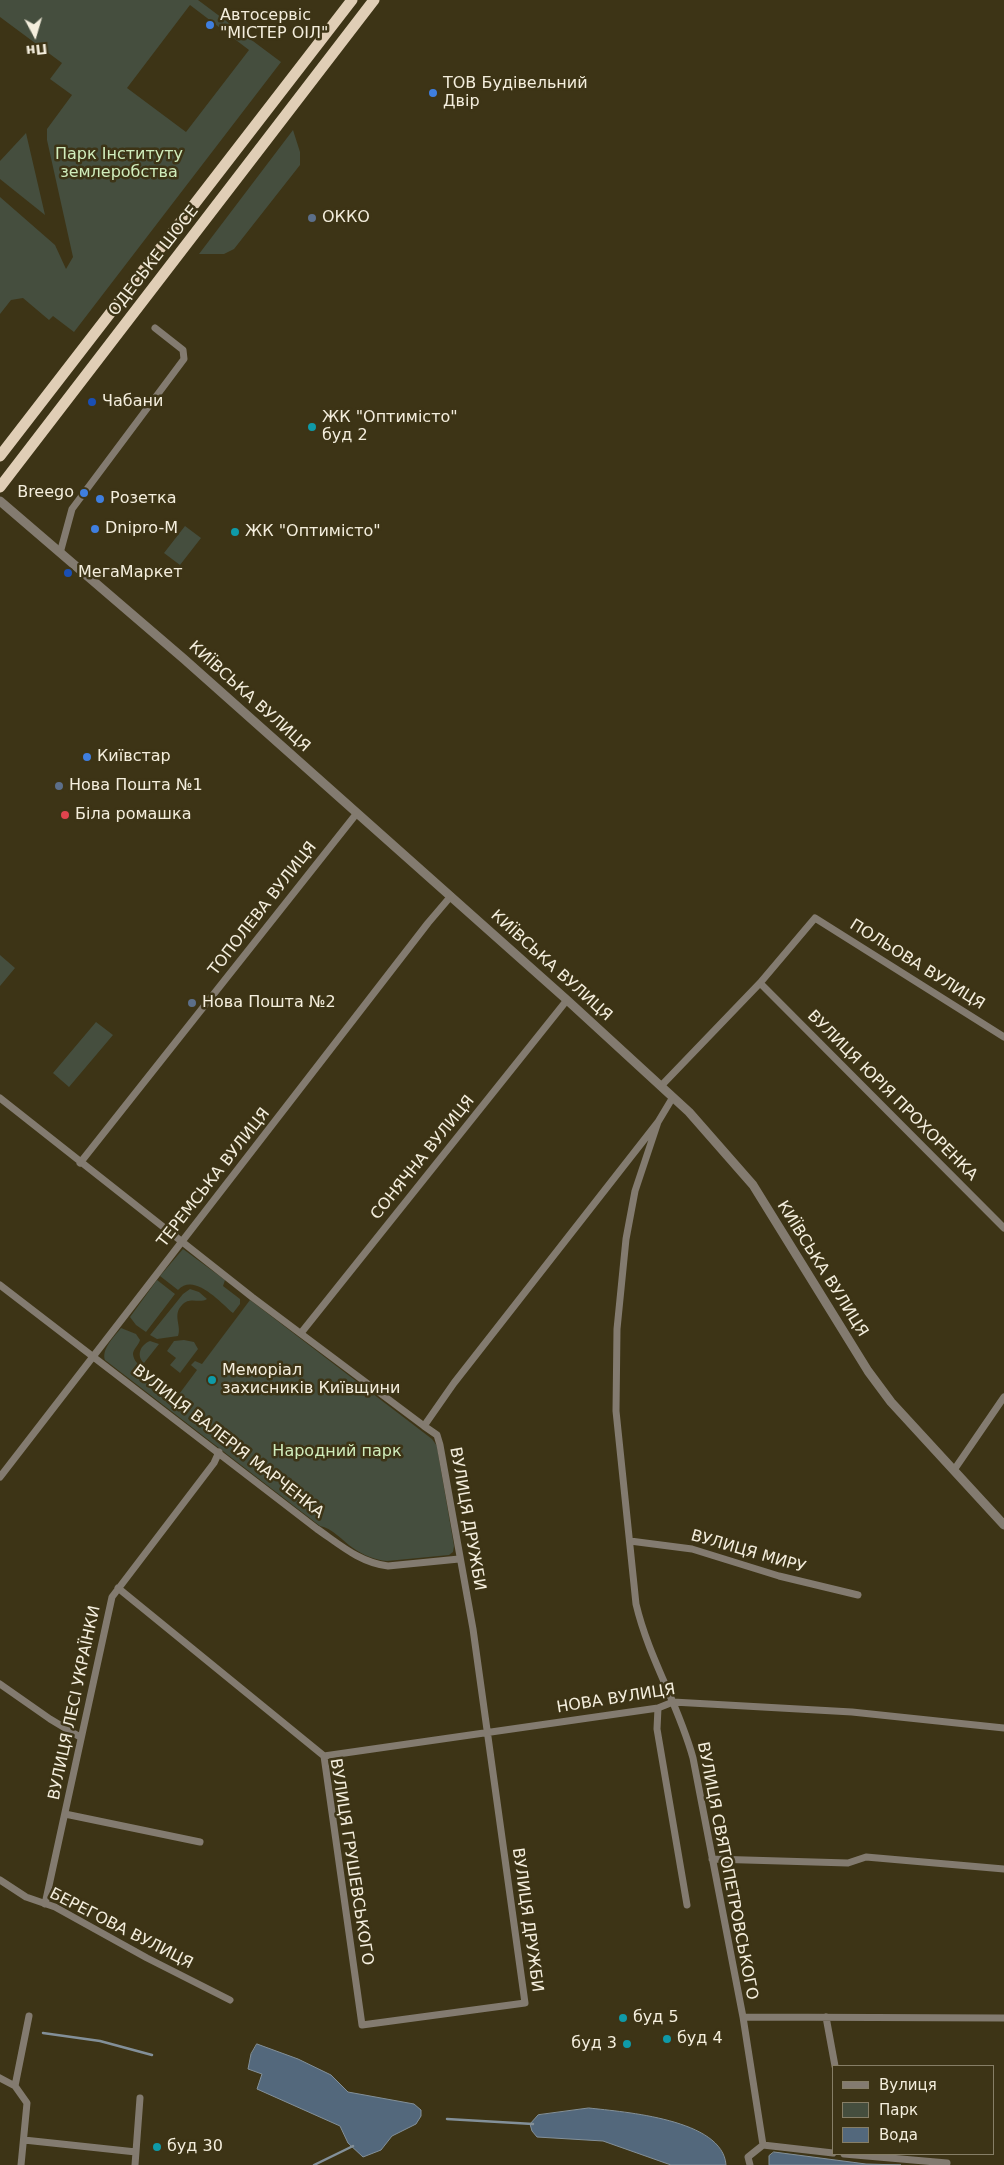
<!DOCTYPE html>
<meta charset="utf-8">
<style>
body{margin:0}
#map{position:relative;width:1004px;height:2165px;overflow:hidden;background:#3d3416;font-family:"DejaVu Sans",sans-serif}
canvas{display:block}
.legend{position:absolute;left:832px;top:2065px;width:162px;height:90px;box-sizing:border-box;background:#3d3416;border:1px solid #867e66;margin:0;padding:6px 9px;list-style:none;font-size:15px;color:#f4eedd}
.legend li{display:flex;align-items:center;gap:10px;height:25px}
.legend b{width:25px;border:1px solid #867e66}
.north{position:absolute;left:10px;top:10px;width:50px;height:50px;-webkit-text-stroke:4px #3d3416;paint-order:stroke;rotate:174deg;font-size:14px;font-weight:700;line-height:20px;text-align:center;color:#f4eedd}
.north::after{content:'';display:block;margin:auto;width:18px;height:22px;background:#f4eedd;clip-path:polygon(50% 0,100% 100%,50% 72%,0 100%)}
</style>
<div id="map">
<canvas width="1004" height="2165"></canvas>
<ul class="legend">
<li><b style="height:6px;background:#837b70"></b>Вулиця</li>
<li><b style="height:14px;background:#454e3e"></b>Парк</li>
<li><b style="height:14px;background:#53687c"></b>Вода</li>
</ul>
<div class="north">Пн</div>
</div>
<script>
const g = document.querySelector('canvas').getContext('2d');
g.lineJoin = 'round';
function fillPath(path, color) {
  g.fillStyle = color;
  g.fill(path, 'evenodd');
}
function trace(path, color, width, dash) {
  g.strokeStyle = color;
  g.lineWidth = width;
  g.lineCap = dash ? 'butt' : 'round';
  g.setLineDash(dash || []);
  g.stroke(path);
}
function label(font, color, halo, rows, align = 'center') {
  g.font = font + ' "DejaVu Sans",sans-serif';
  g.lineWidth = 5;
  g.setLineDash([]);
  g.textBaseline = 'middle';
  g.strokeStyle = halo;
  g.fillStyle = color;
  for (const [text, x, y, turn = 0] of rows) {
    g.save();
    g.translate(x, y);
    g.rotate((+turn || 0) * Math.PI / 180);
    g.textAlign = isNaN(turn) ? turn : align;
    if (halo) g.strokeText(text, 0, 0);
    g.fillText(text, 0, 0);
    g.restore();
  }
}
fillPath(new Path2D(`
 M0,0H198L281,62L74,332L53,316L49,320L23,298L11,300L0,314V197L55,245L66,269L73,257L47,140V129L72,95L50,79L62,63L0,17ZM190,5L249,50L186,132L127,88Z
 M293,130L300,152V165L234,249L224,254H199Z
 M26,133L45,215L0,179V161Z
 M185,526L201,538L180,565L164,553Z
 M0,955L15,968L0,986Z
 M96,1022L113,1035L69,1087L53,1073Z
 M183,1249L225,1280L223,1286L240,1299V1304L233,1313C220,1302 194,1272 178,1290L160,1276Z
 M157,1280L175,1294L146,1332L136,1325L130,1317Z
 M190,1289L199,1292L207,1299C199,1304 190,1296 182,1305C172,1315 182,1326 178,1336L157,1339L150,1335L183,1294Z
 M250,1300L432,1439L437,1446L439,1459L454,1546L453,1552L449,1555L387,1561C375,1560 363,1555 353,1548C343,1541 332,1528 320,1526L105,1360C101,1349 115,1336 121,1328L136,1334L140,1340C139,1345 133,1349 133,1354C134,1367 152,1371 157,1381L151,1389L171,1405L197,1370L191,1365L195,1361L202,1364Z
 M184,1340L194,1342L198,1349L180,1373L170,1365L176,1358L167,1351L174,1341Z
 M150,1341L159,1344L144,1363C136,1356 140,1345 150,1341Z`), '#454e3e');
const water = new Path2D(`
 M257,2044L298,2059L331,2075L348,2092L414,2104L421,2110V2116L416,2124L392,2136L381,2150L363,2157L348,2143L340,2126L257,2089L262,2074L248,2069L251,2054Z
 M589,2108C624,2112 723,2119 726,2165H671L603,2141L537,2137L532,2131L530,2124L538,2115Z
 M774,2152L866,2164L901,2165H769V2156Z`);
fillPath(water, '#53687c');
trace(water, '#839099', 1);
trace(new Path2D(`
 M43,2033L100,2041L152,2055
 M447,2119L533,2124
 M314,2165L353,2146`), '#839099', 2.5);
trace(new Path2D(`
 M60,553L72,509L184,359L183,350L155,328
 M760,983L1004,1228
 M661,1086L760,983L815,918L1004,1037
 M673,1097L658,1122L635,1191L626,1239L617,1329L616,1411L636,1604C649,1659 678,1703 693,1758L743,2017L763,2145
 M0,1098L252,1297L424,1426
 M80,1163L357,813
 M0,1285L317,1529C339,1544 360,1563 388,1566L459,1559
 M301,1333L567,1000
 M954,1470L1004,1397
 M0,1477L428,923L451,896
 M630,1541L692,1549L779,1576L858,1595
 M118,1588L324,1756L362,2025L525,2003L473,1629L440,1445L437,1435L424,1426L454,1383L658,1122
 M0,1684L50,1719L80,1737
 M658,1708L657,1729L687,1905
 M324,1756L658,1708L673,1702L852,1712L1004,1728
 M65,1814L200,1842
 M712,1859L848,1863L866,1857L1004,1869
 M0,1880L26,1897L55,1907L147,1958L230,2000
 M45,1904L112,1597L214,1463L219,1452
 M743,2017L1004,2018
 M826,2017L835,2066
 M0,2078L15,2086
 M24,2140L136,2152
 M844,2154L947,2163
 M21,2165L27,2103L15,2086L29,2016
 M135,2165L140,2098
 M750,2165L748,2157L763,2145L833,2153`), '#837b70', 7);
trace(new Path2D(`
 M0,501L184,659L567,1000L689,1112L753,1185L868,1371L891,1402L1004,1525`), '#837b70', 9);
trace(new Path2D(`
 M0,456L352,0
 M0,487L374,0`), '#e0ceb6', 11);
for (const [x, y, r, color] of [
 [210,25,5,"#3f7fe0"],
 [433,93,5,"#3f7fe0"],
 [312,218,5,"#5c6f8a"],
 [92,402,5,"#1a4fb4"],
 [312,427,5,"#0f9aa8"],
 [84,493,5,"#3f7fe0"],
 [100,499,5,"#3f7fe0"],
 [95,529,5,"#3f7fe0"],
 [235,532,5,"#0f9aa8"],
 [68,573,5,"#1a4fb4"],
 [87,757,5,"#3f7fe0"],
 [59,786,5,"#5c6f8a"],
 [65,815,5,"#e0444e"],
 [192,1003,5,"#5c6f8a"],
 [212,1380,5,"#0f9aa8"],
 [623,2018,5,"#0f9aa8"],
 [667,2039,5,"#0f9aa8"],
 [627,2044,5,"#0f9aa8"],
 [157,2147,5,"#0f9aa8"]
]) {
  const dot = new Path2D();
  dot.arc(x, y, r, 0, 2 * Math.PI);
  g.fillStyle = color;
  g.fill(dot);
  trace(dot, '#3d3416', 2);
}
label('16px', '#f4eedd', '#3d3416', [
 ["Автосервіс",220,16],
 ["\"МІСТЕР ОІЛ\"",220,34],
 ["ТОВ Будівельний",443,84],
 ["Двір",443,102],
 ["ОККО",322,218],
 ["Чабани",102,402],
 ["ЖК \"Оптимісто\"",322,418],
 ["буд 2",322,436],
 ["Breego",74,493,"right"],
 ["Розетка",110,499],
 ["Dnipro-M",105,529],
 ["ЖК \"Оптимісто\"",245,532],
 ["МегаМаркет",78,573],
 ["Київстар",97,757],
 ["Нова Пошта №1",69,786],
 ["Біла ромашка",75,815],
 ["Нова Пошта №2",202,1003],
 ["Меморіал",222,1371],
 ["захисників Київщини",222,1389],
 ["буд 5",633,2018],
 ["буд 4",677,2039],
 ["буд 3",617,2044,"right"],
 ["буд 30",167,2147]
], 'left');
label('16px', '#d0edbc', '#3d3416', [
 ["Парк Інституту",119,155],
 ["землеробства",119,173],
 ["Народний парк",337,1452]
]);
label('16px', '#f4eedd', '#3d3416', [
 ["ОДЕСЬКЕ ШОСЕ",154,261,-52],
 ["КИЇВСЬКА ВУЛИЦЯ",249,697,42],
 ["ТОПОЛЕВА ВУЛИЦЯ",263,909,-52],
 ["ПОЛЬОВА ВУЛИЦЯ",917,965,32],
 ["КИЇВСЬКА ВУЛИЦЯ",551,966,42],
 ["ВУЛИЦЯ ЮРІЯ ПРОХОРЕНКА",892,1096,45],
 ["СОНЯЧНА ВУЛИЦЯ",423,1158,-51],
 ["ТЕРЕМСЬКА ВУЛИЦЯ",214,1178,-52],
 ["КИЇВСЬКА ВУЛИЦЯ",822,1269,58],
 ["ВУЛИЦЯ ВАЛЕРІЯ МАРЧЕНКА",228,1442,38],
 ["ВУЛИЦЯ ДРУЖБИ",467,1519,80],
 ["ВУЛИЦЯ МИРУ",748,1552,16],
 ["НОВА ВУЛИЦЯ",616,1699,-9],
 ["ВУЛИЦЯ ЛЕСІ УКРАЇНКИ",75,1703,-78],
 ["ВУЛИЦЯ ГРУШЕВСЬКОГО",351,1862,81],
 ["ВУЛИЦЯ СВЯТОПЕТРОВСЬКОГО",727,1871,79],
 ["ВУЛИЦЯ ДРУЖБИ",527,1920,82],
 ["БЕРЕГОВА ВУЛИЦЯ",121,1929,27]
]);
</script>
